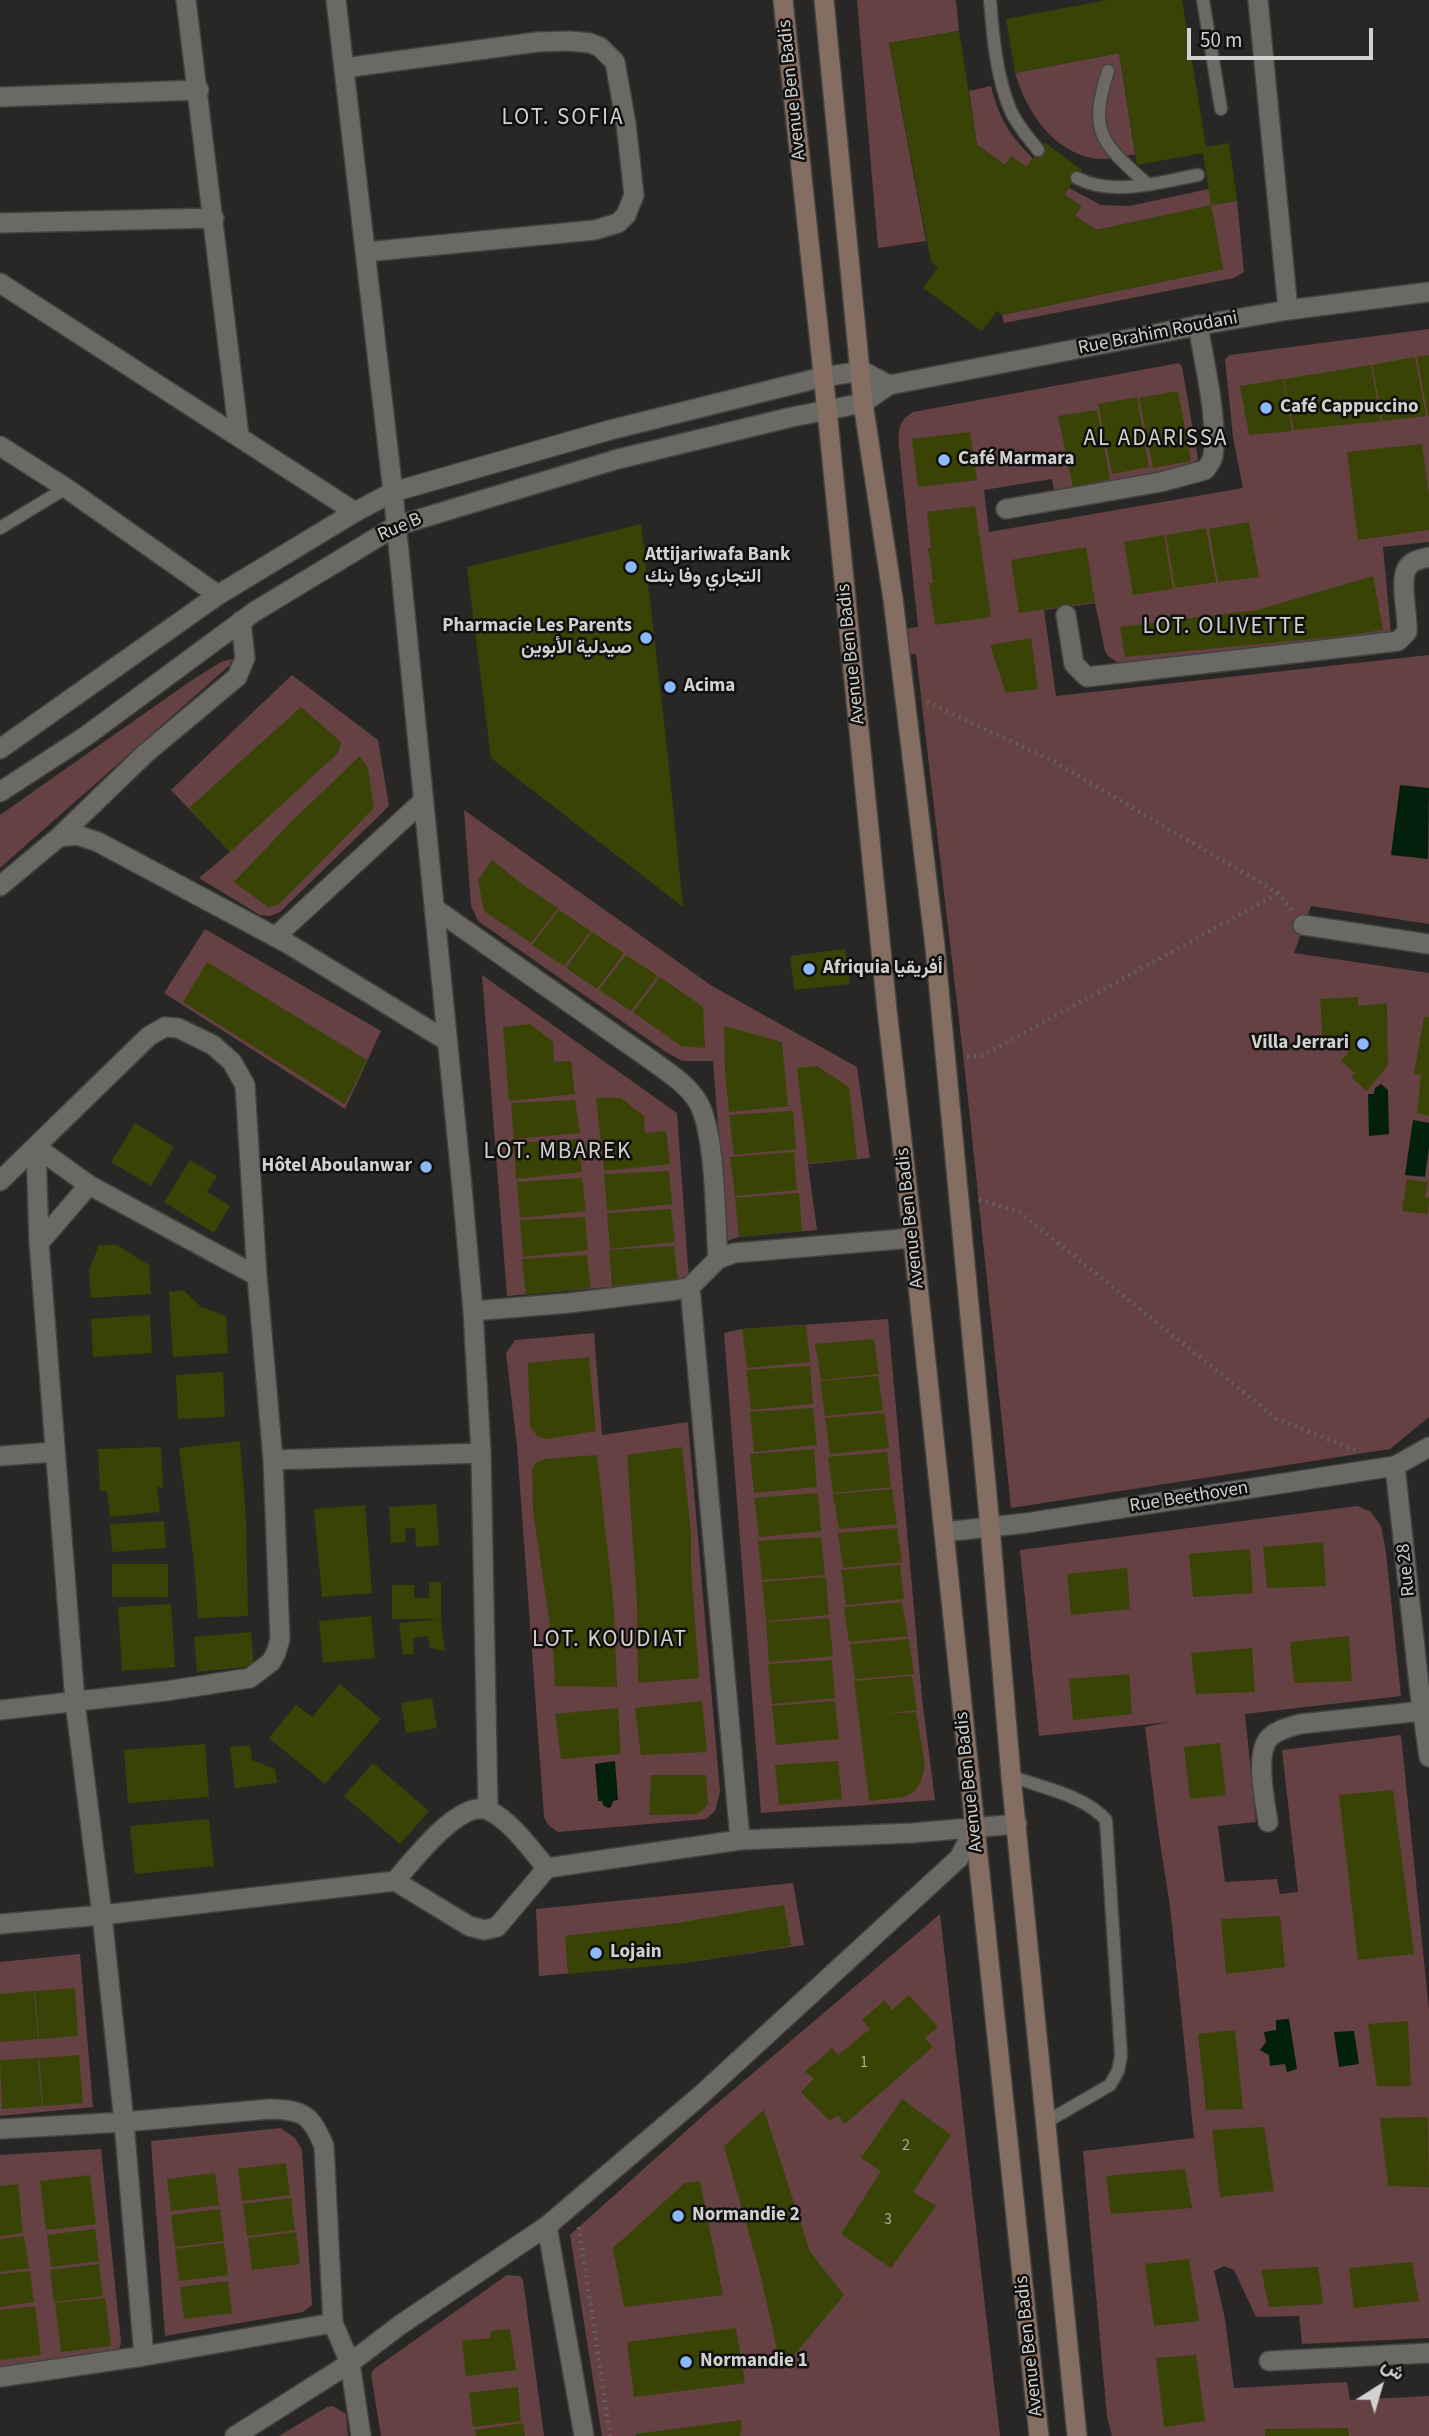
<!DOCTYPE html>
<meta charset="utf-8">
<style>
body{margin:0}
#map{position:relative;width:1429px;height:2436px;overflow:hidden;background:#282725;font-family:"Source Sans 3",Vazirmatn,sans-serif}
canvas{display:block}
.north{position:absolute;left:1345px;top:2352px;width:70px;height:70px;-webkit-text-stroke:5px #11100f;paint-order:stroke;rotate:37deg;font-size:19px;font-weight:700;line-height:28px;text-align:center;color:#d2d1d0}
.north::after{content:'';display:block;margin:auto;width:24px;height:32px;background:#d2d1d0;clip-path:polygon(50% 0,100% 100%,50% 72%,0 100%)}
.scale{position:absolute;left:1187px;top:28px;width:186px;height:32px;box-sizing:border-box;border:4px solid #d2d1d0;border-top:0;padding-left:9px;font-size:21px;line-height:24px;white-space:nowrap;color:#d2d1d0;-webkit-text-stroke:5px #11100f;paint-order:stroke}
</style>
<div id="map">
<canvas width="1429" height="2436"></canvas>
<div class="north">ش</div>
<div class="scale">50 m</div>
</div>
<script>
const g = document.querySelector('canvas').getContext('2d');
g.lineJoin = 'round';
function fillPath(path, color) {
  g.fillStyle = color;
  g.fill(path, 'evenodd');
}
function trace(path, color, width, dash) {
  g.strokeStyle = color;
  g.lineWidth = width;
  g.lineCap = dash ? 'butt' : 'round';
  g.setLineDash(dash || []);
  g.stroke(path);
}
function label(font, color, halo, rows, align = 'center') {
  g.font = font + ' "Source Sans 3",Vazirmatn,sans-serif';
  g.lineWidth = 5;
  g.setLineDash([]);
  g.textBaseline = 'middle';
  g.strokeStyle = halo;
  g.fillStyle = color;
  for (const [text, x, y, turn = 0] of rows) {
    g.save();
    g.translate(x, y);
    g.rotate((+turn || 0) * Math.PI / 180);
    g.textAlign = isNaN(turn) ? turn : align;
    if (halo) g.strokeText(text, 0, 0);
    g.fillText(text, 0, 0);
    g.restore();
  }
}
fillPath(new Path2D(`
 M857,0H956L959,31L889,43L926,241L878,248Z
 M1119,53L1135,154C1121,157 1106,161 1092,158C1051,150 1026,110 1015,73Z
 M991,86C1000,121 1008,132 1033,159L1027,167L1005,165L977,145L969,91Z
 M1069,188L1101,205L1129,206L1209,189L1211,205L1237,201L1244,272L1234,278L1004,323L1002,315L1223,269L1211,206L1096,230L1075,216L1081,206L1064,194Z
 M1429,329V542L1383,547L1391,633L1120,664L1109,657L1105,651L1095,603L1044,610L1056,696L1429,655V924L1311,906L1294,953L1429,973V1417L1390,1449L1011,1508L965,1071L916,654L900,655L897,630L918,627L899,446C898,430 898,421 913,412L1179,363L1182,367L1198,459L1188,470L1055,494L1052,479L984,490L989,532L1243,488L1233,437L1225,359L1230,355Z
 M232,659L230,665L0,868V815L192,680L221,662Z
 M292,675L378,740L389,806L280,912L270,916L260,915L199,878L230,852L171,790Z
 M464,810L712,986L857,1067L870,1158L808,1164L817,1230L739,1237L727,1241L713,1061H682L666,1052L478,921L471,906Z
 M205,929L381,1031L345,1109L164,993Z
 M482,975L677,1113L689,1280L507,1296Z
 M888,1319L922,1698L935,1800L761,1813L724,1333L742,1329Z
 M594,1333L602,1435L688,1422L720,1792L715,1811L706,1819L558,1832L548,1825L544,1817L517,1446L506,1353L515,1340Z
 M1357,1506L1371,1512L1381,1526L1386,1552L1401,1696L1245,1714L1256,1822L1218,1826L1225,1882L1277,1879L1280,1894L1298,1892L1282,1750L1401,1735L1429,2010V2338L1302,2344L1299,2316L1256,2317L1234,2270L1224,2266L1214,2271L1225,2319L1234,2388L1347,2382L1350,2400L1429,2396V2436H1112L1107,2417L1083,2151L1194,2138L1170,1906L1158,1830L1145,1727L1169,1722L1039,1736L1020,1550Z
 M793,1883L804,1945L684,1963L539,1976L536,1909Z
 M940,1914L1000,2436H602L570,2235L706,2113Z
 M80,1954L93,2107L0,2116V1962Z
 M281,2128L295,2138L302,2150L312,2305L303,2312L165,2336L151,2141Z
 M101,2149L121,2342L119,2350L0,2369V2155Z
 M507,2275L520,2276L523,2280L544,2436H381L371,2374L374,2369Z
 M333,2406L346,2414L348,2436H279L327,2407Z`), '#654144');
fillPath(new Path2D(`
 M1400,785L1429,788L1428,859L1391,855Z
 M1381,1084L1388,1090L1389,1134L1369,1136L1368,1094H1374L1375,1088Z
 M1413,1120L1429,1123V1147L1425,1177L1405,1175Z
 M615,1761L618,1800L613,1801L611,1807L608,1808L603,1805L602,1801H598L595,1764Z
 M1289,2019L1297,2069L1287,2072L1285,2064L1270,2066L1269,2055L1260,2050L1266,2042L1264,2032L1276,2030V2020Z
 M1354,2031L1359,2064L1339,2067L1334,2032Z`), '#031f0e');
fillPath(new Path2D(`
 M1107,0H1182L1206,147L1229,143L1237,201L1211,205L1203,153L1137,165L1119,53L1015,73L1006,19Z
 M959,31L977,145L1005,165L1011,156L1027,167L1044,142L1082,170L1064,194L1081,206L1075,216L1096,230L1211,205L1223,269L1002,315L997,311L982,331L923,288L938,267L931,262L889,43Z
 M1429,355V416H1428L1417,357Z
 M1415,357L1426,416L1383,421L1372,365Z
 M1371,365L1381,421L1294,430L1284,379Z
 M1283,379L1292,431L1249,435L1240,386Z
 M1178,391L1191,461L1153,468L1139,398Z
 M1137,397L1149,467L1112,474L1098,404Z
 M1097,410L1110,479L1073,487L1058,416Z
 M970,432L977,480L918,487L912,439Z
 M1422,444L1429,495V530L1358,540L1347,452Z
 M975,506L991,617L935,625L929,583H933L928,548H931L927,512Z
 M1249,522L1259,577L1218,582L1209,529Z
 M641,524L668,756L683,907L491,758L467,567Z
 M1206,528L1216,582L1175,588L1166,535Z
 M1164,535L1173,589L1133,595L1124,542Z
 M1086,547L1095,602L1019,613L1011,560Z
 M1373,576L1383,630L1343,636L1125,657L1120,627L1257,610Z
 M1031,638L1038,689L1006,693L990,645Z
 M301,707L341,742L338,753L230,852L189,808Z
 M360,756L368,768L374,808L278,905L268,907L234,882L291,822Z
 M492,860L526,887L558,908L531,943L484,911L478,880Z
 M559,910L591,931L564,966L532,945Z
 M592,932L624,953L597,989L566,968Z
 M845,949L850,984L794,990L790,956Z
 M626,955L658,976L631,1011L599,990Z
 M207,962L367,1060L345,1104L183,1002Z
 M660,977L703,1007L705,1048L681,1046L633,1012Z
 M1358,997V1006L1387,1003L1388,1065L1367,1091L1351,1077L1355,1073L1341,1061L1349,1052L1339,1044H1323L1320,999Z
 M1424,1017H1429V1116L1417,1113L1421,1075L1414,1074Z
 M530,1024L553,1042L554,1062L571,1061L575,1094L509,1101L503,1027Z
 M724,1026L782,1042L788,1106L729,1112L725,1072Z
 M817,1066L849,1087L857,1159L808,1163L797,1068Z
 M596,1098H621L644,1116L645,1133L666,1131L670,1164L604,1171Z
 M575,1100L580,1133L514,1139L511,1103Z
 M793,1111L796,1149L734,1155L729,1115Z
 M135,1123L174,1147L151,1186L111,1162Z
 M578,1139L582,1172L516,1179L514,1143Z
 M794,1152L797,1190L735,1196L730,1157Z
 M190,1160L217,1176L207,1192L230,1206L214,1233L164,1202Z
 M669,1171L672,1204L607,1211L604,1174Z
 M582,1178L586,1211L520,1218L517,1182Z
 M1407,1179L1428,1182L1425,1197L1429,1198L1428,1214L1402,1211Z
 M799,1193L802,1231L739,1237L735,1198Z
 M671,1209L675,1242L610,1249L607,1213Z
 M585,1217L588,1250L523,1257L520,1220Z
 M99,1245H117L149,1265L151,1294L91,1298L89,1270Z
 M674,1246L678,1279L612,1286L609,1250Z
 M587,1255L591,1288L526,1295L522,1259Z
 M183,1290L201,1307L226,1316L228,1353L173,1357L169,1292Z
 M150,1315L152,1353L93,1357L91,1319Z
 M806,1325L810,1362L747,1368L742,1329Z
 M874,1339L879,1374L821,1380L815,1344Z
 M589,1357L596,1431L548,1439L538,1437L530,1426L528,1363Z
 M810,1366L813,1404L751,1410L746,1370Z
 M223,1372L225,1417L178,1419L176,1375Z
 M878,1376L883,1410L825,1416L820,1381Z
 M813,1408L817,1445L754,1452L750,1412Z
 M884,1413L889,1448L830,1454L825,1418Z
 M240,1441L246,1521L248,1616L198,1618L194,1562L179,1448Z
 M161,1447L163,1488L157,1486L160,1512L110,1517L107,1491H100L98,1449Z
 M682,1447L691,1533V1563L699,1678L638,1683L637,1603L627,1455Z
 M814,1449L817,1487L754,1493L750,1454Z
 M887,1452L891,1487L833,1493L828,1457Z
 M597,1455L614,1607L617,1687L555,1686L553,1647L533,1510L532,1469L537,1462L544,1459Z
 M892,1489L897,1524L839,1529L833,1494Z
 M818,1493L821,1531L759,1537L754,1498Z
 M436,1504L439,1545L416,1547L415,1528L405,1529L406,1542L391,1543L389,1507Z
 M365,1505L372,1593L322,1597L314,1509Z
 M164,1521L166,1548L112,1552L110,1524Z
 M897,1528L902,1562L843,1568L838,1533Z
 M821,1537L825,1575L762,1580L758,1541Z
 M1323,1542L1326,1586L1267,1588L1263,1547Z
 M1250,1549L1253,1593L1193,1597L1189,1554Z
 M112,1564H168V1597H112Z
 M900,1565L904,1599L846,1605L841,1570Z
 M1127,1568L1130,1609L1071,1615L1067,1574Z
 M826,1577L829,1615L766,1621L762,1582Z
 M429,1582H441V1619H392V1585H414V1598H429Z
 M902,1602L908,1636L849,1642L844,1607Z
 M171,1604L175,1667L122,1671L118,1607Z
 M371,1616L375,1658L323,1663L319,1621Z
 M829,1618L833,1656L769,1662L766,1622Z
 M441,1619L445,1651L430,1648L428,1636L413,1638L414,1654L403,1655L399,1623Z
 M251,1632L254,1666L197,1672L194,1637Z
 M1349,1636L1352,1681L1294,1683L1290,1642Z
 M909,1639L914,1674L855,1679L850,1644Z
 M1252,1648L1255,1692L1196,1694L1191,1653Z
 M832,1660L835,1698L772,1704L768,1664Z
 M1129,1674L1132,1714L1073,1720L1069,1679Z
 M912,1676L917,1710L884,1714L916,1712L925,1765L921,1781L915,1791L904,1797L869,1801L854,1681Z
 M340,1684L381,1719L325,1784L269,1738L296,1705L312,1717Z
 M432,1698L437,1728L406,1733L401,1703Z
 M702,1701L707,1752L641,1755L635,1708Z
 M835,1701L839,1739L776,1745L772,1706Z
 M618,1708L621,1754L561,1759L555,1714Z
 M1220,1743L1226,1795L1190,1799L1184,1747Z
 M205,1744L209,1797L128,1803L124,1750Z
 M250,1745L252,1760L275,1769L277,1783L235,1788L230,1747Z
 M838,1761L842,1799L779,1805L775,1765Z
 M373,1763L429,1811L400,1844L344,1796Z
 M651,1775H706L708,1804L702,1811L696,1814L649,1815Z
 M1393,1790L1414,1954L1358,1960L1339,1795Z
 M209,1819L214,1866L135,1874L130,1826Z
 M784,1905L791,1946L684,1963L568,1974L565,1936L677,1923Z
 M1280,1916L1285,1967L1226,1974L1221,1919Z
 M75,1988L78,2036L39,2039L35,1991Z
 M34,1991L38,2039L0,2042V1994Z
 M909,1995L938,2027L925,2038L933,2047L845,2124L838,2115L830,2121L801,2092L814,2078L805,2072L832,2048L838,2055L870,2029L862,2020L885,2000L892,2010Z
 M1408,2021L1411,2086H1377L1368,2024Z
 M1235,2030L1243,2109L1206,2110L1198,2034Z
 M79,2055L83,2103L43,2106L39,2058Z
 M38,2058L42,2106L2,2109L0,2060Z
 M902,2099L951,2135L913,2192L936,2206L891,2268L841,2234L881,2171L861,2158Z
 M764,2110L810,2252L844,2295L786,2365L779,2358L759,2269L724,2146Z
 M1428,2117L1429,2187L1388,2186L1380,2118Z
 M1264,2127L1274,2191L1220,2197L1212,2130Z
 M286,2163L290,2195L242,2201L238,2169Z
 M1185,2169L1192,2208L1111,2214L1106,2176Z
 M215,2173L219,2205L171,2211L167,2179Z
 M90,2175L96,2224L46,2230L40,2181Z
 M700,2181L723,2295L624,2307L613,2248L685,2183Z
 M18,2184L23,2233L0,2236V2186Z
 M291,2198L295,2230L247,2236L243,2204Z
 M220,2209L224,2241L175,2247L171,2215Z
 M95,2229L99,2261L51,2267L47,2235Z
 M296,2232L300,2264L252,2270L248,2238Z
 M24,2236L29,2268L0,2272V2239Z
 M224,2243L228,2275L179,2281L175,2249Z
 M1189,2259L1199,2321L1154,2326L1145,2264Z
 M1412,2262L1419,2301L1354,2308L1349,2268Z
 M99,2264L103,2296L54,2302L50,2270Z
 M1318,2267L1323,2304L1269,2307L1261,2270Z
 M30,2271L34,2302L0,2307V2274Z
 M228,2281L232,2313L184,2319L180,2287Z
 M105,2298L111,2346L61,2352L55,2303Z
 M35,2306L41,2355L0,2360V2310Z
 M736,2328L745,2383L634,2397L627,2342Z
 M510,2329L516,2370L466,2376L462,2341L491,2338L490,2331Z
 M1196,2355L1205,2421L1164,2427L1156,2358Z
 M518,2387L521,2421L473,2427L469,2393Z
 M742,2420L740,2436H636L635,2434Z
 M523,2423L525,2436H476L475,2430Z
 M1348,2428L1349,2436H1265V2429Z`), '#394306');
const service = new Path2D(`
 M990,0C993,36 996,75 1010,109C1016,124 1028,137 1038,150
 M1203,0L1221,109
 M1108,71C1088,133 1102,143 1147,184
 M1077,178C1114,197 1159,182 1198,175
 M0,528L66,488
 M1011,1776C1042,1788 1084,1795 1106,1820L1121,2056L1118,2071L1110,2085L1046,2122`);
const minor = new Path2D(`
 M186,0L239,436
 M336,0L393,492L462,1187L473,1311L481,1453L488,1809
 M1258,0L1288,310
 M344,68L537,42L570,41L590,43L600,47L615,62L626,124L634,195L626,215L618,223L595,230L365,252
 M0,97L199,90
 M0,223L214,218
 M0,283L355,512
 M0,446L66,488L218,595
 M1006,509L1161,482L1205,470C1209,465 1212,462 1213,456C1218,418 1204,363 1198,325
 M1066,615L1074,664L1087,677L1391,642L1398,641L1407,632C1408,615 1400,584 1406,570C1410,561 1420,559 1429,557
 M59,837L77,835L98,842L287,943L447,1041
 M0,886L59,837L146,753L237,677L245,658L241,621
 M434,908L654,1062C669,1073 688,1085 698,1102C716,1133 715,1221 718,1259
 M1303,925L1429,944
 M275,937L423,801
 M36,1147L39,1243L75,1702L102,1915L124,2122L144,2356
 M36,1147L89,1185L257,1276
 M0,1181L149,1036L165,1027L178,1028L213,1045L232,1062L245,1085L257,1276L273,1460L280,1639L276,1653L271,1662L250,1678L166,1691L0,1710
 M39,1243L89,1185
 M690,1287L740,1840
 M473,1311L569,1303L676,1290L690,1287L718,1259L734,1253L913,1238
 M0,1456L54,1452
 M273,1460L481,1453
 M1395,1466L1420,1694L1429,1757
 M944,1532L1026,1523L1395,1466L1429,1447
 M1268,1822C1265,1802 1254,1752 1270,1737C1279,1729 1290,1727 1300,1724L1422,1711
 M395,1881C412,1862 461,1796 490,1811C513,1823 530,1849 547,1868
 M0,1924L102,1915L395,1881L469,1926L484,1930L497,1927L547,1868L740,1840L912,1833L1017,1824
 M0,2129L124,2122L270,2109C304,2110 311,2115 324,2146L333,2323L144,2356L0,2377
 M547,2226L584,2436
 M1269,2361L1429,2353
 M235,2436L350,2363L333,2323
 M361,2436L350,2363L400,2325L547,2226L701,2095L959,1858L975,1828`);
const tertiary = new Path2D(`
 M0,749L218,595L355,512L393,492L610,430L823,377L862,371L889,385
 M0,792L86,736L254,612L396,526L618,459L792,417L863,403L889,385L1212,323L1288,310L1429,292`);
const secondary = new Path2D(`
 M783,0L827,410L887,1010L913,1238L1039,2436
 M824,0L863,403L893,599L935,947L990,1527L1011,1776L1077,2436`);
trace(service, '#434240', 15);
trace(minor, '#434240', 22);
trace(tertiary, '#434240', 22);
trace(secondary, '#434240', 22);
trace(new Path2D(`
 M927,702L1053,761L1278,893L1292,910
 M967,1057L982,1056L1277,894
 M979,1200L1018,1211L1277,1419L1355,1450
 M579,2227L610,2436`), '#62615f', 4.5, [2, 5]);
trace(service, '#6b6966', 12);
trace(minor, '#6b6966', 19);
trace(tertiary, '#6b6966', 19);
trace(secondary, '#846e61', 19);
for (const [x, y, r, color] of [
 [1266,408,7,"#8bb9fc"],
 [944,460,7,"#8bb9fc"],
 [631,567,7,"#8bb9fc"],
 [646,638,7,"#8bb9fc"],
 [670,687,7,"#8bb9fc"],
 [809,969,7,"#8bb9fc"],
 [1363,1044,7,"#8bb9fc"],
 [426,1167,7,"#8bb9fc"],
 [596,1953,7,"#8bb9fc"],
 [678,2216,7,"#8bb9fc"],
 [686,2362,7,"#8bb9fc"]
]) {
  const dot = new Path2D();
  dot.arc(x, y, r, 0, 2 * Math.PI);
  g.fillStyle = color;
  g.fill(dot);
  trace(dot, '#11100f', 2.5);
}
label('16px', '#acae9e', null, [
 ["1",864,2063],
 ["2",906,2146],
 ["3",888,2220]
]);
label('19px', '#d2d1d0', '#11100f', [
 ["Avenue Ben Badis",793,90,-96],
 ["Rue Brahim Roudani",1158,334,-11],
 ["Rue B",400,528,-23],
 ["Avenue Ben Badis",852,654,-96],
 ["Avenue Ben Badis",911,1218,-96],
 ["Rue Beethoven",1189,1498,-9],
 ["Rue 28",1407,1570,-96],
 ["Avenue Ben Badis",970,1782,-96],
 ["Avenue Ben Badis",1030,2346,-96]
]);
label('bold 19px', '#d2d1d0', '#11100f', [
 ["Café Cappuccino",1280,408],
 ["Café Marmara",958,460],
 ["Attijariwafa Bank",645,556],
 ["التجاري وفا بنك",645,578],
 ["Pharmacie Les Parents",632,627,"right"],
 ["صيدلية الأبوين",632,649,"right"],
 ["Acima",684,687],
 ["Afriquia أفريقيا",823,969],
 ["Villa Jerrari",1349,1044,"right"],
 ["Hôtel Aboulanwar",412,1167,"right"],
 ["Lojain",610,1953],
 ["Normandie 2",692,2216],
 ["Normandie 1",700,2362]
], 'left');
g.letterSpacing = '2px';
label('23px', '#d2d1d0', '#11100f', [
 ["LOT. SOFIA",563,119],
 ["AL ADARISSA",1156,440],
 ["LOT. OLIVETTE",1225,628],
 ["LOT. MBAREK",558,1153],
 ["LOT. KOUDIAT",610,1641]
]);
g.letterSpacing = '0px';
</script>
